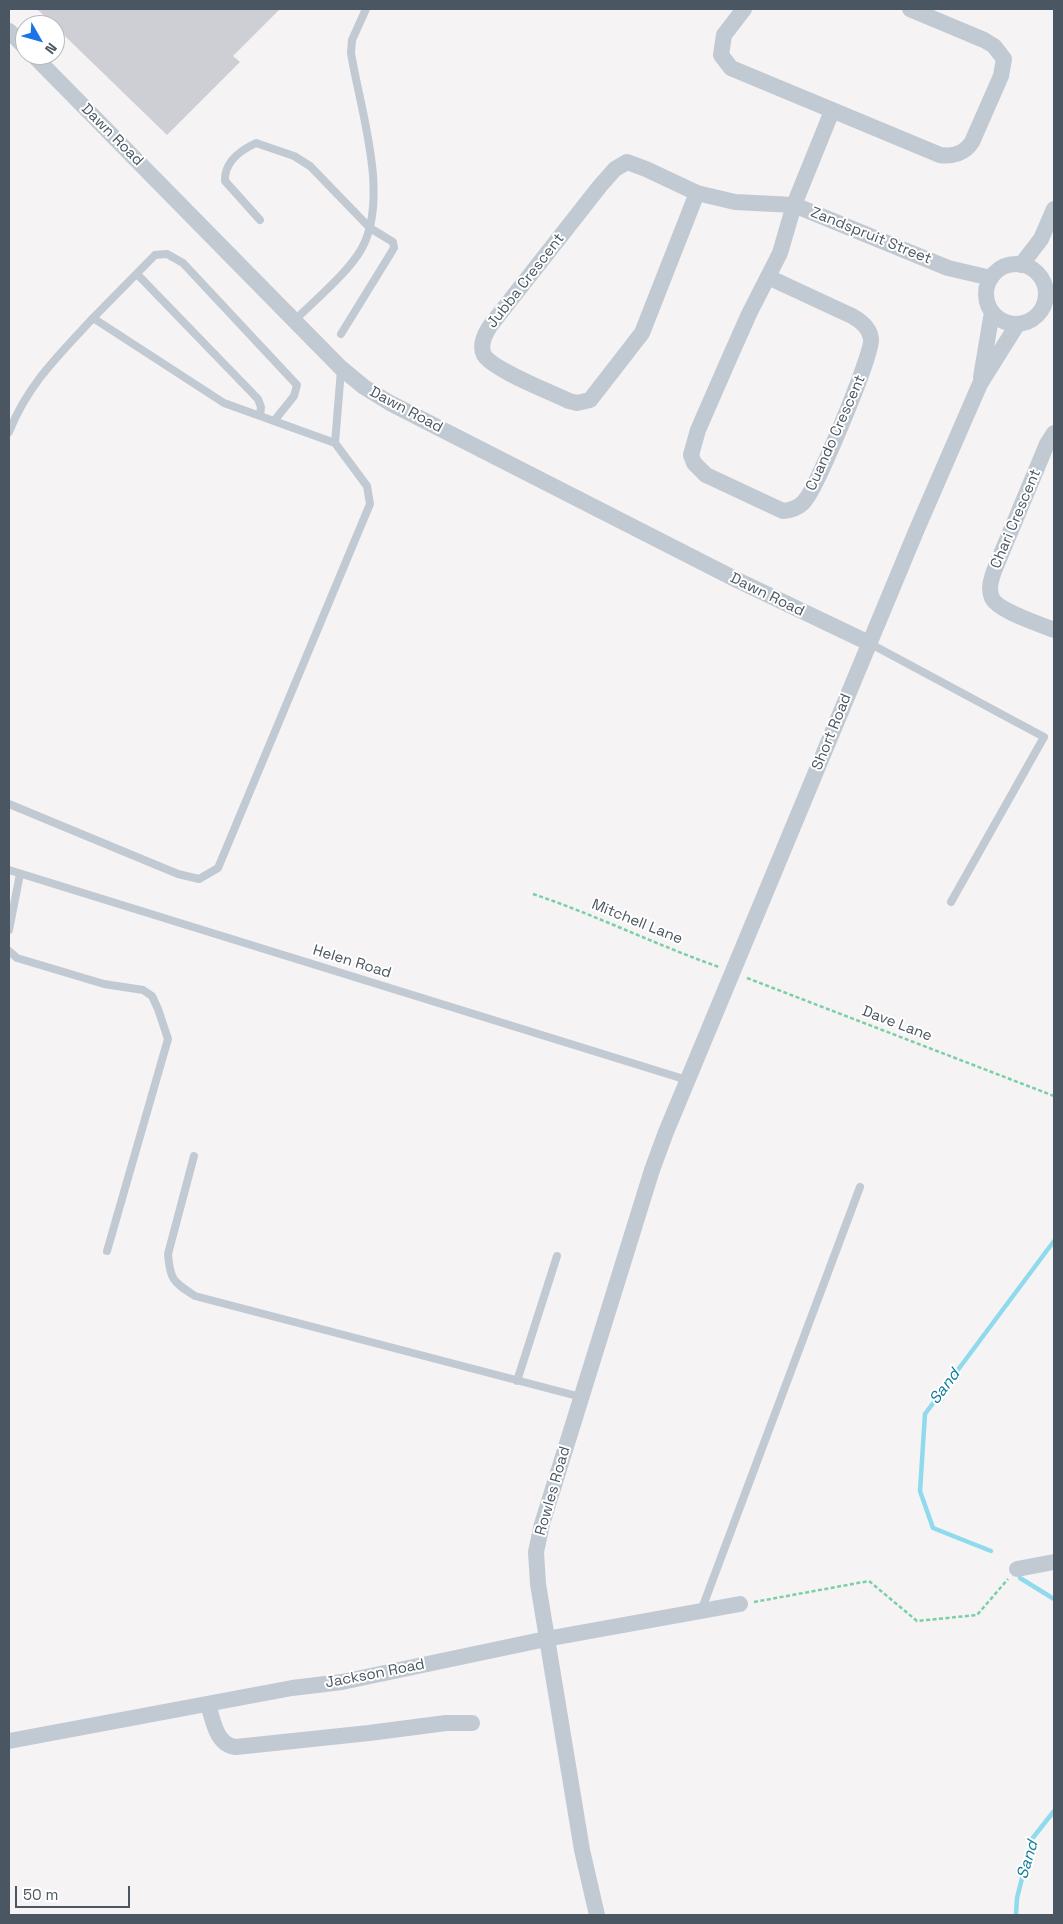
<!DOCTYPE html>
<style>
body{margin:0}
#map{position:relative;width:1063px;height:1924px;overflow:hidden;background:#f5f3f3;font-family:"Space Grotesk",sans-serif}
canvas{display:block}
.frame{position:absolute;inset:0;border:10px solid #4a5661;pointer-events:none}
.north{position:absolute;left:15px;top:15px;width:50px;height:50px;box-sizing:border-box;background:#fff;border:1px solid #b7bbc0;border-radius:50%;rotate:128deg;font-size:14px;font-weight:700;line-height:20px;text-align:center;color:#4a5661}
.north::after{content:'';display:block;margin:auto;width:18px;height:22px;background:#1a73e8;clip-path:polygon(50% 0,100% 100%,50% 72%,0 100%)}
.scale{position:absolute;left:15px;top:1886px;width:115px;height:22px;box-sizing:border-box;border:2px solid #4a5661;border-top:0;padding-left:6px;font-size:15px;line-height:18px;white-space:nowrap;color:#4a5661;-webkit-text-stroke:4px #fff;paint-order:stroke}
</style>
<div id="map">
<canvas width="1063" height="1924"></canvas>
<div class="frame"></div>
<div class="north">N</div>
<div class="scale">50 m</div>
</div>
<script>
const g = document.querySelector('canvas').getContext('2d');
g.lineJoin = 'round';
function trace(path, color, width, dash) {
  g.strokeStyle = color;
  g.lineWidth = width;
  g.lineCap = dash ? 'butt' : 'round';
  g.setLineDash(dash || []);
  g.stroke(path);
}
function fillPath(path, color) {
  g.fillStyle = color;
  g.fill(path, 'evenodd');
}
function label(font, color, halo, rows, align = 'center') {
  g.font = font + ' "Space Grotesk",sans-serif';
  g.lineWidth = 4;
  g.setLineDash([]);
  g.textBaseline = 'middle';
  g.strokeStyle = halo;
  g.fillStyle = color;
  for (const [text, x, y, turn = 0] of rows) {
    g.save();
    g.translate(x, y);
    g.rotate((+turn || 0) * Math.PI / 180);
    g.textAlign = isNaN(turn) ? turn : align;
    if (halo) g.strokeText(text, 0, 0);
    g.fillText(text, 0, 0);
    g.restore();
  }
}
trace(new Path2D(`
 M991,1551L933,1528L920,1491L925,1414L1054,1241
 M1020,1578L1054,1599
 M1016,1915L1017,1898L1032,1839L1054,1811`), '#90daee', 4.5);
fillPath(new Path2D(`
 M37,9H280L233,56L240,62L167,135Z`), '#cdcfd5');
trace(new Path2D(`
 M533,894C596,915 656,945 719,967
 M747,978L1054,1096
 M754,1602L869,1581L917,1621L977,1615L1008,1579`), '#7ad0a6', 2.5, [4, 2.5]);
trace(new Path2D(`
 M260,220L225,181C224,162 241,150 256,143L294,156L310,166L370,228L393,242L394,248L341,334
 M137,274L258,399L261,407L260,416
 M93,318L155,255L167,254L183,263L297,385L294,396L274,421
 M294,321C314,301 349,272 362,248C390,196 360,109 351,53L352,40L366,9
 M9,432C28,384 58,356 93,318L224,403L335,443
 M869,643L1044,737L951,902
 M9,804L178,874L199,879L218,868L370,504L367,486L335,443L341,370
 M9,870L687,1080
 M9,930L20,874
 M9,951L17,958L104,984L143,990L152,996L158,1009L168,1039L107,1251
 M194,1156L168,1254C170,1281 174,1282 195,1296L581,1397
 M517,1381L557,1256
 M701,1611L860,1187`), '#c1cad2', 8);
trace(new Path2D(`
 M744,9L724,35L721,55L731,68L940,155C953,157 965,153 972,142L1001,76L1004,59L994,46L984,40L910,9
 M9,31L25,47
 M33,55L341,368L364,387L390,403L737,580L869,643
 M697,193L642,333L590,400L577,403L569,401C551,392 493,370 484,355C479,345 485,334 490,326L600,186L615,169L627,162L646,169L697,193L718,198L735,202L794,205L948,268L991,278
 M986 294a30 30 0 1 1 60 0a30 30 0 1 1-60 0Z
 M1021,265L1041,239L1054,209
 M768,277L852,316C861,321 870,328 871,339C873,354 818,484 806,499C801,507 792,510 783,511L706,475L694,463L691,455L698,430L729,359L749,314L780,253L794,205L832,111
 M981,377L992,312
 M1054,433L1047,444L994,571C991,580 988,589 992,598C998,611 1040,624 1054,630
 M1017,1569L1054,1562
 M208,1704C213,1720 216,1745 236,1747L369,1733L446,1723H472
 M9,1741L292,1688L342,1682L546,1639L740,1604
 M597,1915L582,1850L538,1584L536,1552L542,1524L652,1170L666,1132L917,529L980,384L1017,325`), '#c1cad2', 16);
label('15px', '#4a5661', '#fff', [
 ["Dawn Road",112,135,45],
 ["Zandspruit Street",871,236,22],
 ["Jubba Crescent",526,281,-52],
 ["Dawn Road",406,410,28],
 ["Cuando Crescent",836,433,-66],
 ["Chari Crescent",1016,519,-67],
 ["Dawn Road",767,595,26],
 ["Short Road",832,732,-68],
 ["Mitchell Lane",637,922,22],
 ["Helen Road",352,962,17],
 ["Dave Lane",897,1024,21],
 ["Rowles Road",553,1491,-74],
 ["Jackson Road",375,1674,-11]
]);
label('italic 16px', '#0c7c9b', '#fff', [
 ["Sand",945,1387,-53],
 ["Sand",1028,1860,-73]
]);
</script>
